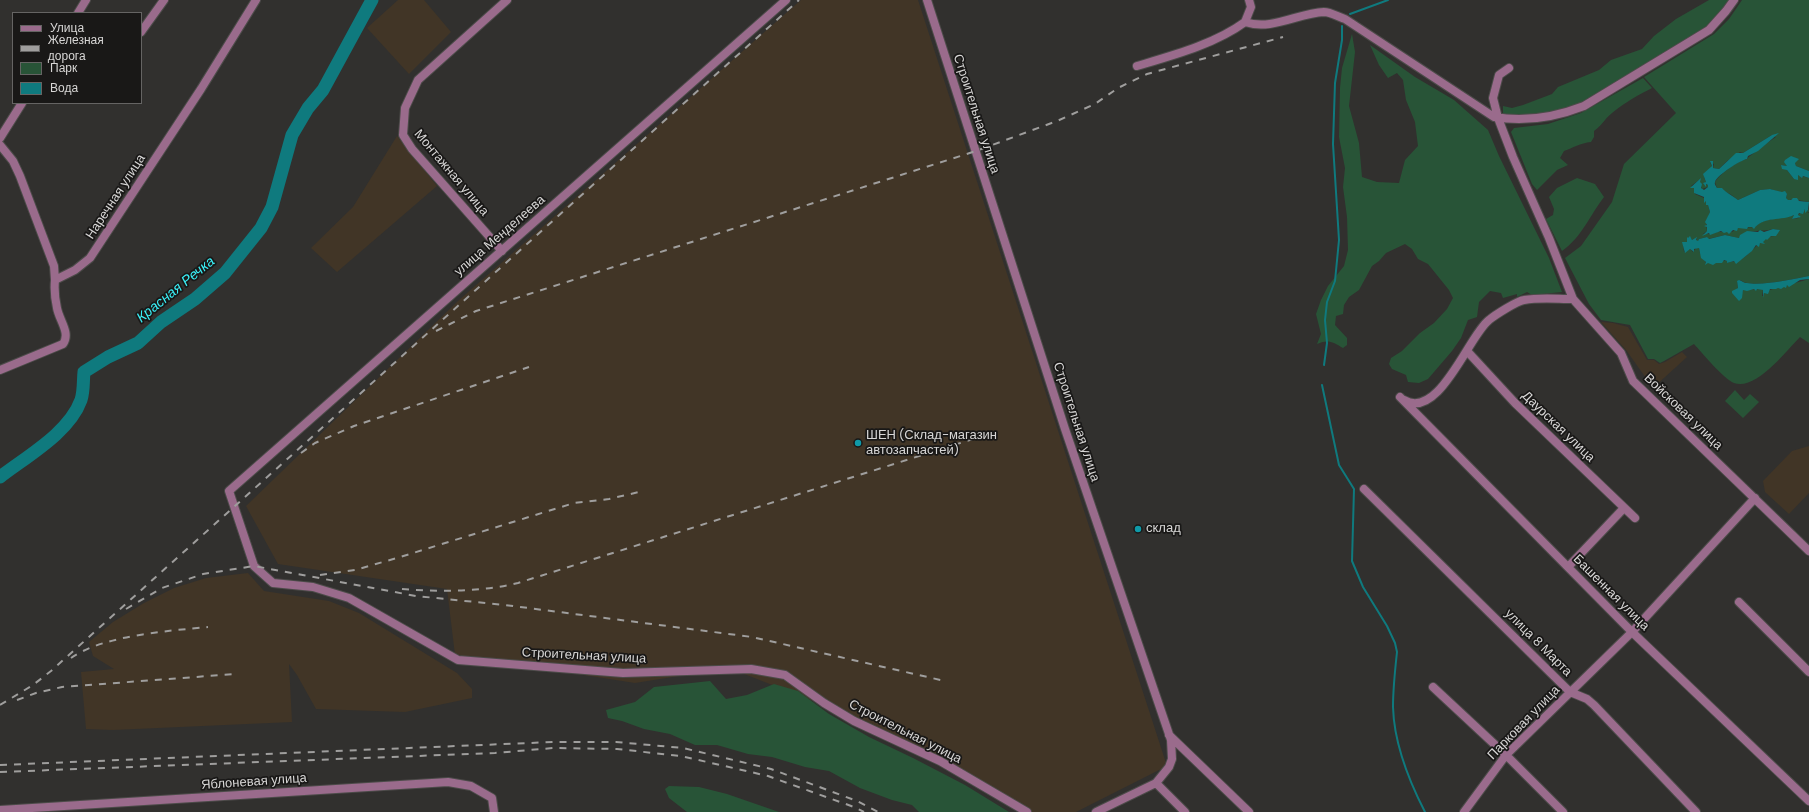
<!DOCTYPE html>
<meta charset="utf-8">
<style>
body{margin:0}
#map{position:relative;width:1809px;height:812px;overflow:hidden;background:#31302e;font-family:"DM Sans",sans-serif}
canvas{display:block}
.legend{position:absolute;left:12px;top:12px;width:130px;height:92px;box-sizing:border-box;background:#191817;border:1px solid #656463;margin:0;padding:5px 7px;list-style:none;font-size:12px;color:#d7d6d5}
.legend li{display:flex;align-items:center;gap:8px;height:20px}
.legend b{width:20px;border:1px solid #656463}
</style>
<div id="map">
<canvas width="1809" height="812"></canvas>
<ul class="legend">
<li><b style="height:5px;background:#9a6b8c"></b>Улица</li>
<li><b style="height:5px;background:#9f9e9d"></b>Железная дорога</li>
<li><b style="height:11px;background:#285437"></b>Парк</li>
<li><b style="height:11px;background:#0f7a7e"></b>Вода</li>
</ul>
</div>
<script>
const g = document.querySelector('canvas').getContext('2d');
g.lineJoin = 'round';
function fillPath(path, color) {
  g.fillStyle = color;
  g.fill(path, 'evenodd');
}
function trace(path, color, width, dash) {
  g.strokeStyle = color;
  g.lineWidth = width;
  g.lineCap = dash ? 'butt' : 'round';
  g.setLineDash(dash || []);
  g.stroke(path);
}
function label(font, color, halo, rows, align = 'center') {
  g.font = font + ' "DM Sans",sans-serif';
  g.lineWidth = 3.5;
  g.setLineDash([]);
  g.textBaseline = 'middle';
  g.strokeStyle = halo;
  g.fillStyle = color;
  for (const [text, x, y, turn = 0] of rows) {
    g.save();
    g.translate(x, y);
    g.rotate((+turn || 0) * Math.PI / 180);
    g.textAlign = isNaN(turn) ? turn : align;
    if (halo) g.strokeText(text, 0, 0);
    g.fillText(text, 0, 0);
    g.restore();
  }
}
fillPath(new Path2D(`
 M398,0H424L451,32L409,74L367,28Z
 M801,0H918L1167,766L1076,812H1031L869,723L729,668L635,683L455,655L447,589L278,564L246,506L458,301Z
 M397,136L437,186L337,272L311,248L353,207Z
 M1601,322L1613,323L1628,327L1647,360H1654L1659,364L1665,362L1682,352L1687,357L1653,388L1626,350Z
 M1809,446V493L1789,514L1765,492L1763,481L1792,451Z
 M248,573L264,591L329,601L359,613L457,673L472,689V698L405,712L316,709L297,675L289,664L292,722L113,730L86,729L81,672L114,669L93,656L89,642L113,622L144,603L174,588L206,578Z`), '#413526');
fillPath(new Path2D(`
 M1709,0H1732L1709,29L1583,103C1559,113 1528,120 1503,115V106L1512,108L1523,105L1552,94L1558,87L1599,70L1611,60L1642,49L1654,36L1676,19Z
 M1742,0H1809V171L1796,166L1795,163L1787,166L1781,165L1787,170L1794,179L1798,175L1809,178V203V202L1792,199L1788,201L1786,198L1787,194L1770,189L1760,190L1738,200C1731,194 1725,191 1717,188L1715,182C1720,174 1737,161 1747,159C1749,156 1771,140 1776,137L1772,135L1743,153L1740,152L1727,161L1719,169L1713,168L1714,164L1710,162L1712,166L1704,177L1706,182L1704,184L1708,185V187L1702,189L1699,180L1691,186L1694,188L1695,194L1704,198L1708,205L1710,212L1706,222L1707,231L1703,234H1712L1717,232H1732L1738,228L1755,227C1762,218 1784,218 1795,215L1792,219L1799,218L1798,215L1805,209H1806L1805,211H1807L1809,209V212L1807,213H1809V276C1794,279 1762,286 1747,283C1744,283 1743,281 1740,280L1737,282L1738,288L1734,291L1735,295L1740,299L1743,290L1761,289L1763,290L1762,296H1763L1764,293C1778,285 1794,284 1809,279V343L1800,337C1786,351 1756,391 1734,383C1724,379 1702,353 1694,344L1664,361L1660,363L1654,359H1648L1630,325L1601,320L1589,304L1565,258L1581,246L1612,202L1624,164L1676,113L1644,77L1714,34L1729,19ZM1773,229L1779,230L1775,236C1762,235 1751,255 1740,260C1736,262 1731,261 1727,263V261C1724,260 1711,263 1706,263L1700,253L1699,248H1696L1693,252L1690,249L1684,252L1683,243L1687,242L1690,237L1692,240L1697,238L1696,241H1698L1699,239L1707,237L1708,239L1725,235L1739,238C1746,229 1762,232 1773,229Z
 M1352,34L1355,52L1349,106L1359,143L1362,177L1377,182L1399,183L1405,160L1418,146L1415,122L1406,100L1403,80L1397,73L1388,78L1379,65L1370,45L1415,77L1454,100L1488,130L1499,156L1549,258L1562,292L1532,295L1527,292L1517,297V294L1503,298L1501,293L1490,291L1479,302L1477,317L1468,320L1461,338L1452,351L1428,379L1419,383L1408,382L1406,375L1392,369L1389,364L1391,358L1402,351L1420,333L1434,323L1447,309L1453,298L1449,290L1428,264L1418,259L1412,249L1405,244L1386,253L1379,261L1372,266L1359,290L1349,297L1344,305L1343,314L1336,316L1335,325L1347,338V345L1343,348C1333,342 1328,339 1317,344L1321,334L1316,314L1321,300L1328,286L1344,266L1348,250L1347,217L1343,187L1345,168L1339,137L1340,88L1342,68Z
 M1643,78L1652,88C1638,95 1615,108 1605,120C1602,124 1599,127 1594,131V137L1591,142C1580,143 1573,148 1564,151L1560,158L1568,165L1557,170L1537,190L1532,184L1511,132L1514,128L1548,124L1581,113Z
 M1577,178L1595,184L1604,197C1590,215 1582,237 1562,251L1546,219L1553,215L1554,209L1549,197L1557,188Z
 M1735,390L1744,400L1750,394L1759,402L1743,418L1725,401Z
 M710,681L726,699L747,695L774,684L798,691L829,714L869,737L913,758L965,785L1009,812H919L912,805L892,800L860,788L829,771L805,767L772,757L748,754L717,745H695L670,734L644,729L622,721L608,718L606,710L635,702L654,687Z
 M669,786L699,787L727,794L779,812H687L669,798L665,789Z`), '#285437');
fillPath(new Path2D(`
 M1779,133L1758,151L1748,156L1747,159C1741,160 1717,175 1715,182C1714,184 1716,186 1717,188H1722C1725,192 1733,196 1738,200L1760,190L1770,189L1782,192L1785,191L1787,194L1786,198L1788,200H1791L1793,198H1797L1799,201L1809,202L1808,210L1805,213V209L1803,214L1799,213L1798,215L1801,217L1792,219L1794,215C1783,221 1762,216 1754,229L1752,227H1748L1747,229L1738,228L1737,231L1733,230L1729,234L1727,232L1724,233L1721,231L1710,235L1709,233L1702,236L1707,231V227L1704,226L1707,225L1705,222L1710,212L1708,205H1706V201L1704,203V197L1694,193V188H1690L1701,178L1700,182L1702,184L1701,188L1704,190L1708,187V185L1706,184V187L1703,183L1706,182L1703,174L1712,166L1710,161H1713V168L1719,169L1736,153H1743L1772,135Z
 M1791,156L1799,159L1795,163L1796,166L1809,171V178L1803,176L1802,178L1798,175V180L1794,179L1787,170L1782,169L1781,165L1787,166L1784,162L1785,160Z
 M1773,229L1780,230L1776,236H1771L1767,240L1766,239L1763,242L1765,244L1760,243L1759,247L1756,245L1752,251L1736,264L1734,261L1727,263V261L1724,260L1722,263H1716L1713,265L1708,263L1705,265L1706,262L1701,258L1699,248L1694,249V252L1690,249L1685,253L1682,242H1687V237L1688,238L1690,236L1692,240L1697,237L1696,240L1698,241L1699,239L1707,237L1709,239L1725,235L1739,238L1740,235L1747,231L1758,232L1760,230L1764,232Z
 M1809,276V279L1800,280L1789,287L1787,285L1786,288L1784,287L1781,289L1778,288L1776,289H1770L1768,294L1764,293L1763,298V290L1757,289L1756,291L1754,289L1747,291L1743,290L1742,298L1739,301L1732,293V291L1738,288L1737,281L1739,280C1743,281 1743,283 1747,283C1762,286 1794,279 1809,276Z`), '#0f7a7e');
trace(new Path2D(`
 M1350,14L1388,0
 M1324,365L1327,343L1325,320L1327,302L1335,281L1339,240L1333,144L1335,83L1342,40V26
 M1322,385L1339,465L1354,489L1352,561L1363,587L1387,626L1395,643L1397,652C1395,670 1393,689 1393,707C1394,742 1409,781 1425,812`), '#0f7a7e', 2);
trace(new Path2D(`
 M0,477C27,456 69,433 81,400C84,391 83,381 84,372L108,357L138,343L161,322L195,299L225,273L261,228L272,207L292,135L308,108L323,90L372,0`), '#0f7a7e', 13);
const street = new Path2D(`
 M786,0L229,491L254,566L273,583L313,587L349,598L458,660L623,673L751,669L785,675L824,703L854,721L940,761L1027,812
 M927,0L1065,429L1171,740L1172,759L1169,767L1156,783L1096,812
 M78,13L86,0
 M1245,22L1251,7L1249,0
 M141,32L164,0
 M1137,66C1174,55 1215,44 1245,22C1272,31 1298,13 1324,12C1331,12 1338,17 1345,19L1494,117C1524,122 1556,117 1584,106L1709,30L1726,11L1734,0
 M1509,68L1499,75L1493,98L1498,118L1513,157L1549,238L1573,299
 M0,138L22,103
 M0,145L13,161L20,176L54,266L55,280
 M502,251L412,149L403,135L405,108L418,80L507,0
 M1467,351L1515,403L1635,518
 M0,370L63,344C71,333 59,320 57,308C55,299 54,290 55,280L75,270L90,258L201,89L256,0
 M1400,397L1632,632L1809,801
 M1404,400C1439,421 1469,335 1489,320C1495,315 1517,301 1524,300C1540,297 1557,299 1573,299L1621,353L1633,381L1809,551
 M1364,489L1570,692L1587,699L1594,705L1696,812
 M1568,567L1624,508
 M1739,602L1809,672
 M1433,687L1506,755L1563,812
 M1169,735L1249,812
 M1156,783L1185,812
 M0,810L448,782L471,786L492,798L494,812
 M1464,812L1506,755L1632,632L1755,498`);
trace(street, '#4c4b49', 10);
trace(street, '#9a6b8c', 8);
trace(new Path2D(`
 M436,331L476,311L976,151L1057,121L1095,104L1118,88L1147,74L1283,37
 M301,453L315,443L354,426L529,367
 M320,575L355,570L397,558L574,503L609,499L639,492
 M402,589C441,592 480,592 518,583L973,439
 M126,609L162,588L203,574L254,566L416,596L505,605L752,637L945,681
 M71,658C104,635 168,631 208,627
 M17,700L36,693L62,687L235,674
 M0,705L33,685L51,671L799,0
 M0,765L553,742H616L683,748L771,769L857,801L878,812
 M0,772L495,753L553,748L617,749L681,756L768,776L854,807L864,812`), '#9f9e9d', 2, [7, 7]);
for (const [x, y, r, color] of [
 [858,443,4,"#0f9aa8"],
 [1138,529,4,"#0f9aa8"]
]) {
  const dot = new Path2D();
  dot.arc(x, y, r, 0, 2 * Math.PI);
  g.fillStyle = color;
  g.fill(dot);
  trace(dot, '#191817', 1.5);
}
label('13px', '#d7d6d5', '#191817', [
 ["Строительная улица",976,114,72],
 ["Монтажная улица",451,173,50],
 ["Наречная улица",116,197,-57],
 ["улица Менделеева",500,236,-41],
 ["Войсковая улица",1683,412,44],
 ["Строительная улица",1076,422,72],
 ["Даурская улица",1558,427,44],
 ["Башенная улица",1611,593,45],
 ["улица 8 Марта",1538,643,45],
 ["Строительная улица",584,656,3],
 ["Парковая улица",1524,723,-46],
 ["Строительная улица",905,732,27],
 ["Яблоневая улица",254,782,-4]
]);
label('13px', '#d7d6d5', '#191817', [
 ["ШЕН (Склад-магазин",866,436],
 ["автозапчастей)",866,451],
 ["склад",1146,529]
], 'left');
label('italic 14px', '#3af0f7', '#191817', [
 ["Красная Речка",176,290,-39]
]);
</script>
